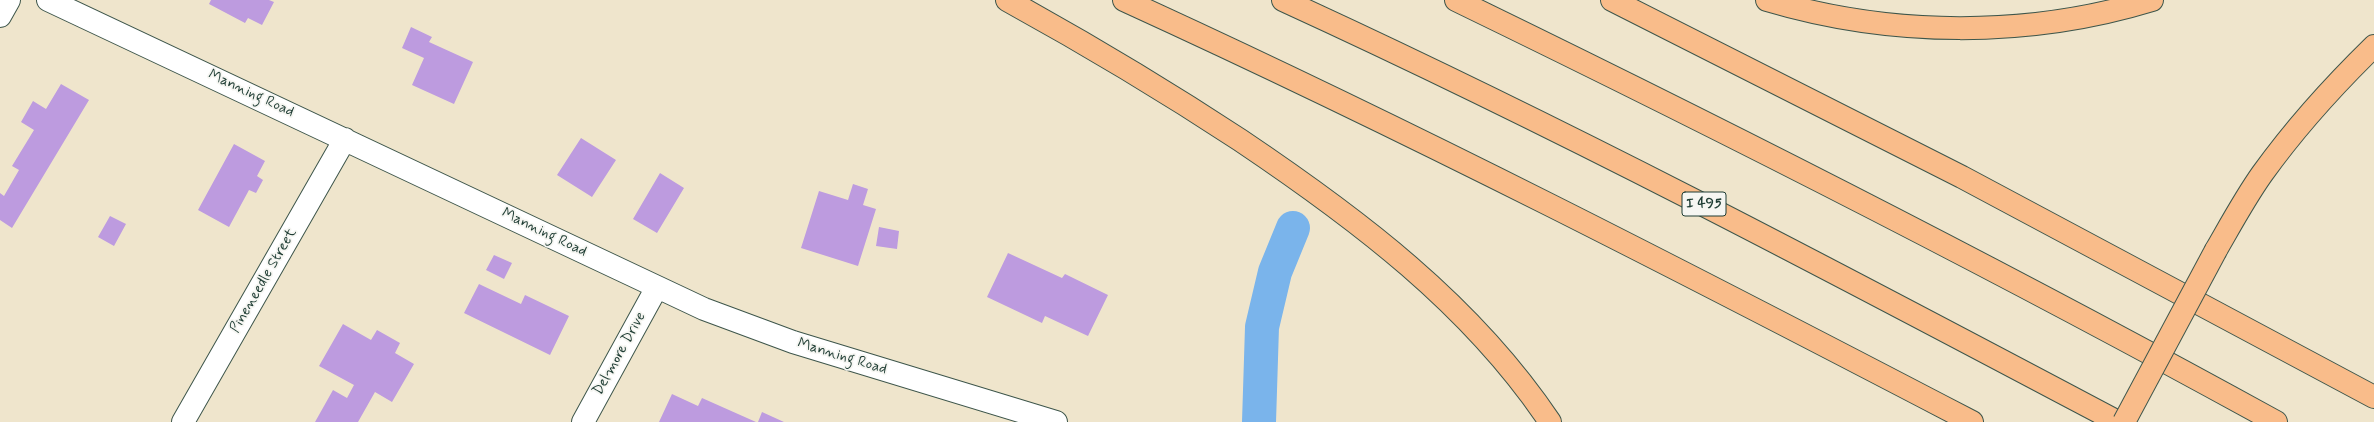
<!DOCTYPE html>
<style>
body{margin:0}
canvas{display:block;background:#efe5cc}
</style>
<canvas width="2374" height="422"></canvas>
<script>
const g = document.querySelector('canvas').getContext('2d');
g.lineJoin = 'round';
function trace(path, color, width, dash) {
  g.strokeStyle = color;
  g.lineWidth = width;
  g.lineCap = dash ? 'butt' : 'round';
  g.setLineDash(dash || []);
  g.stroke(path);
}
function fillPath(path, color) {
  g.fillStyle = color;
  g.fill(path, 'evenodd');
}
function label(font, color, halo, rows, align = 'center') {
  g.font = font + ' Mynerve,sans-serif';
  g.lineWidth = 3.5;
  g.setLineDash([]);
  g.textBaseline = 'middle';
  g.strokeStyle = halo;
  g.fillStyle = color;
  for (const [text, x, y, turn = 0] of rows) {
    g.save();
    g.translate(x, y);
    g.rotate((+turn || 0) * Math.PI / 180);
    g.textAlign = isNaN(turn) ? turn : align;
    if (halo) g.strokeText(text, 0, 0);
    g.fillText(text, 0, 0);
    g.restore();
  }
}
trace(new Path2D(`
 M1259,422L1262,327L1275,272L1293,228`), '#7ab4eb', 34);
fillPath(new Path2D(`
 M211,0H269L274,2L262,25L248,18L245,23L209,4Z
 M411,27L432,37L429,42L473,62L454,104L412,85L424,58L402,48Z
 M61,84L89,100L12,228L0,220V193L4,196L19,170L12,166L34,130L21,122L33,101L46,109Z
 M581,138L616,160L592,197L557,175Z
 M234,144L265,161L257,176L263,180L256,193L249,190L229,227L198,210Z
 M660,173L684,188L657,233L633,219Z
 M853,184L868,189L863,205L876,209L858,266L801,248L819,191L848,200Z
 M110,216L126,224L114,246L98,237Z
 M879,227L899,231L897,249L876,246Z
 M1008,253L1062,278L1065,274L1108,295L1088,336L1045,316L1042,323L987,297Z
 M494,255L512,263L504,279L486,270Z
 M479,284L521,304L525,295L569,316L550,355L464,313Z
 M343,324L371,340L377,330L400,343L395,353L414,364L392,402L375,392L358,422H315L333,390L347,398L354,385L319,366Z
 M672,394L698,406L702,398L756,422H659Z
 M762,412L784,422H758Z`), '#bd9bdf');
const minor = new Path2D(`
 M48,0L704,309L793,342L1056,422
 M0,16L9,0
 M183,422L345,139
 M583,422L657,287`);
const highway = new Path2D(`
 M1007,0C1087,44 1164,90 1240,140C1356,218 1471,304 1550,422
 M1124,0C1411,131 1692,276 1972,422
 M1283,0C1567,130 1842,276 2118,422
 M1456,0C1732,134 2007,274 2276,422
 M1612,0L1962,177L2374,397
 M1767,0C1891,37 2028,38 2152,0
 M2216,250C2231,224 2245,198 2262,174C2295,128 2333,86 2374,46`);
trace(minor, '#3e564b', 24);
trace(highway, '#3e564b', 24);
trace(minor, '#fff', 22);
trace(highway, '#f9bc8a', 22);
const highwayBridge = new Path2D(`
 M2124,422L2216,250`);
trace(highwayBridge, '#3e564b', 24, []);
trace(highwayBridge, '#f9bc8a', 22);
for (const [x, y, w] of [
 [1704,204,44]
]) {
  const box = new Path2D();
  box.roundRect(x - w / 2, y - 12, w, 24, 3);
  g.fillStyle = '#f6f6f2';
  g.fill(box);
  trace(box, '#1f3d34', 1);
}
label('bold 14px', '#1f3d34', null, [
 ["I 495",1704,204]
]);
label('15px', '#1f3d34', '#f6f6f2', [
 ["Manning Road",251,94,25],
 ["Manning Road",544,233,26],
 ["Pineneedle Street",264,281,-60],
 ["Delmore Drive",620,354,-61],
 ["Manning Road",842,357,17]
]);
</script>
